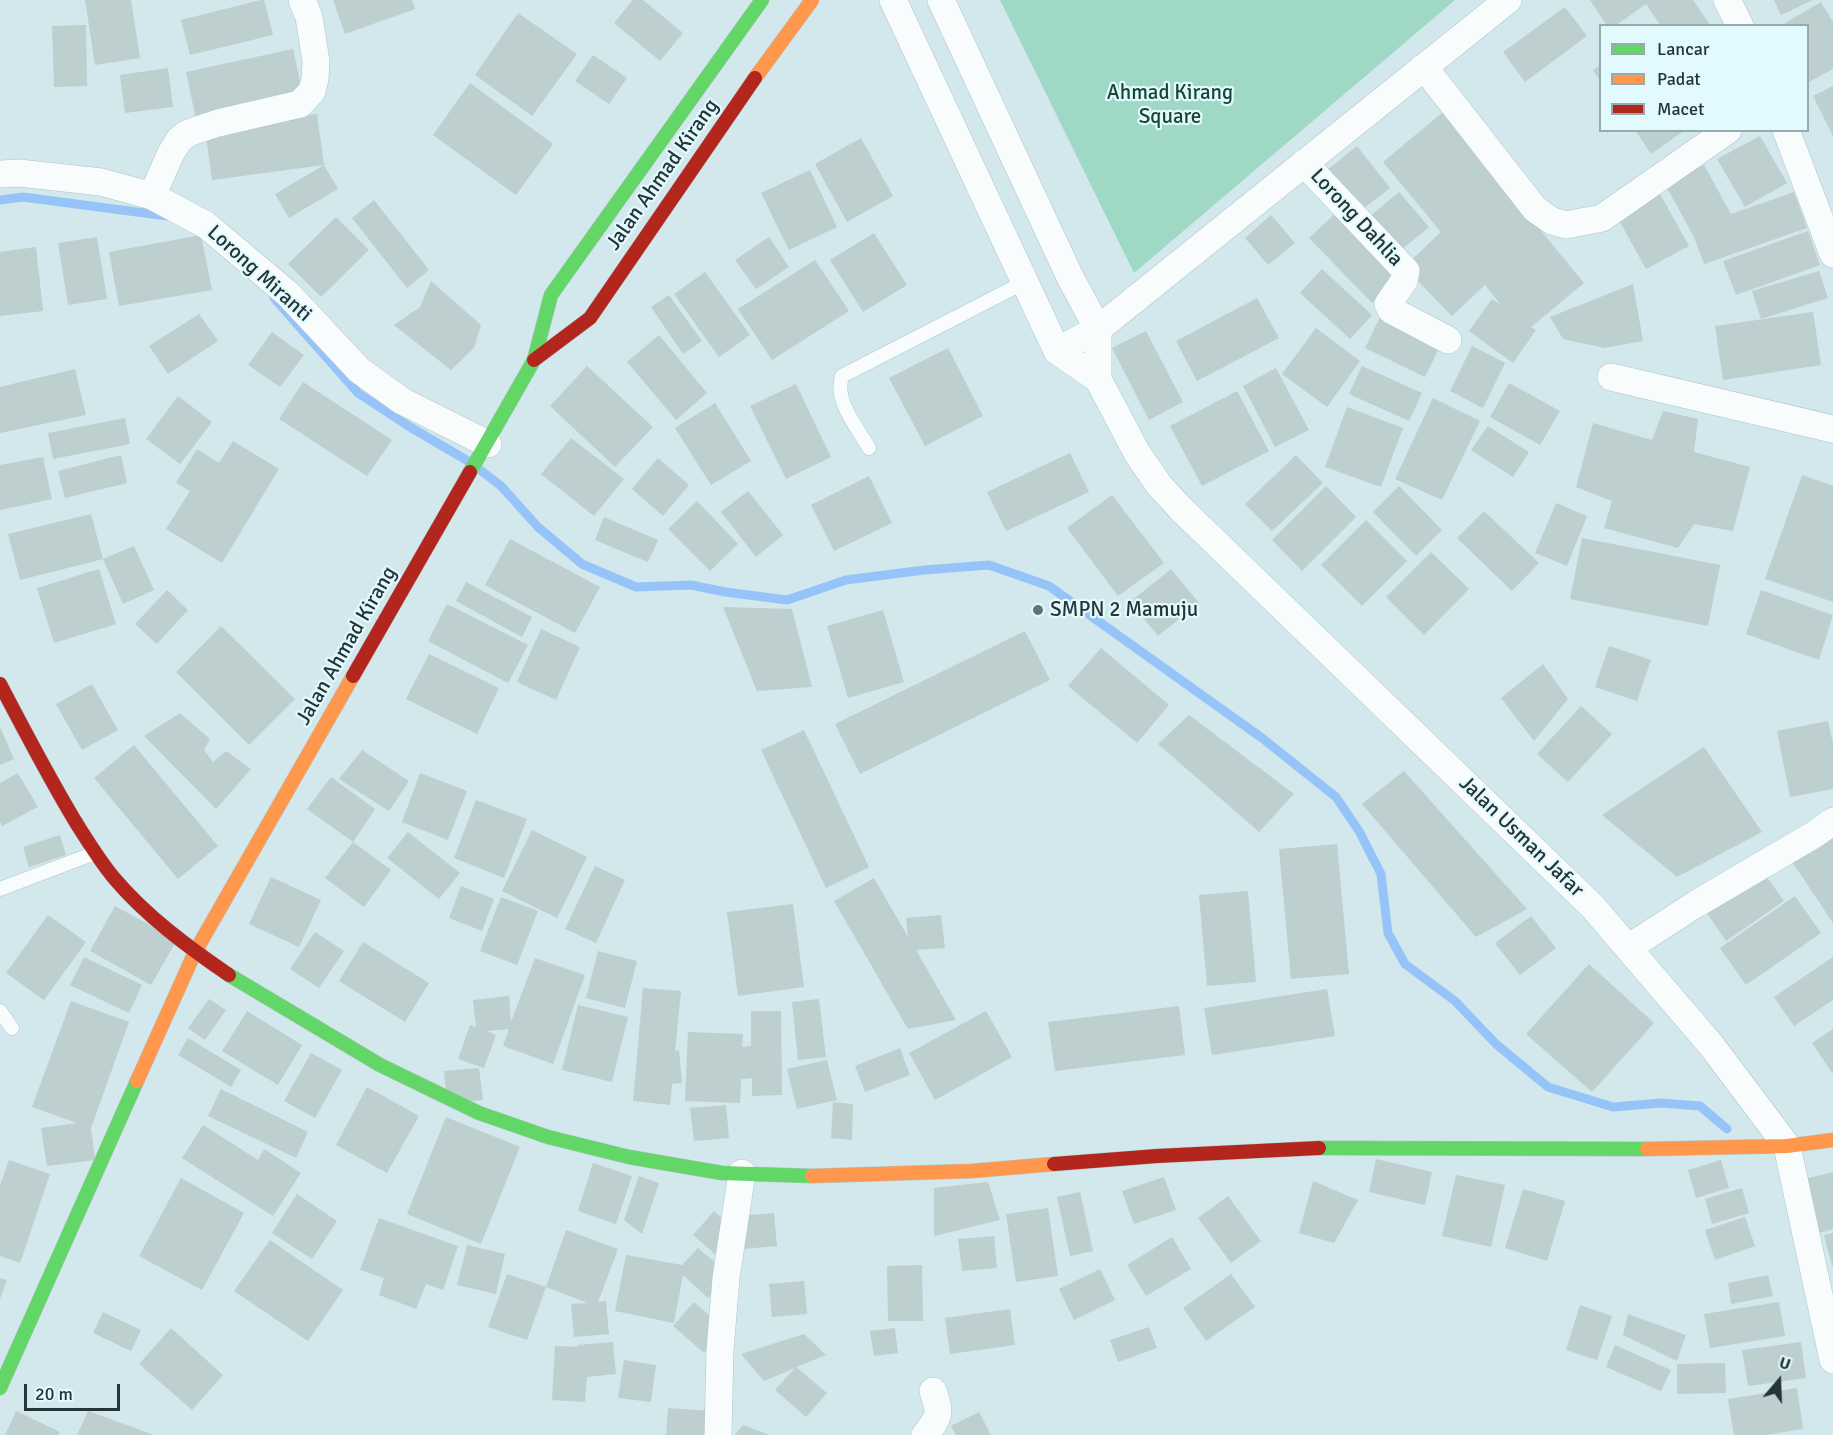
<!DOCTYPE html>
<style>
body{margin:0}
#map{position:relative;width:1833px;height:1435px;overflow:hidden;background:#d2e8ec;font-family:Signika,sans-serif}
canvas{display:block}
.legend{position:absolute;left:1599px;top:24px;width:210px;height:108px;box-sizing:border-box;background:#e2fafe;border:2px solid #96abae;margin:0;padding:8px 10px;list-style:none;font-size:18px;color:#253437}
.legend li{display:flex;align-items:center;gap:12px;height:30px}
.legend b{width:30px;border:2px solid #96abae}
.north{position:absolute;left:1749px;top:1351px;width:60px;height:60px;-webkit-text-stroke:4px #e2fafe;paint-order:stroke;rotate:19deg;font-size:16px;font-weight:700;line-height:24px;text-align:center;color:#253437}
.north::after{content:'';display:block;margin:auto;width:21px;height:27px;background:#253437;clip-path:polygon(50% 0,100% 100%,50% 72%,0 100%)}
.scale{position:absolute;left:24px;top:1384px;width:96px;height:27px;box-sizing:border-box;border:3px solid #253437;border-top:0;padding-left:8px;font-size:18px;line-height:21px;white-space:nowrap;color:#253437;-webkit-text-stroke:4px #e2fafe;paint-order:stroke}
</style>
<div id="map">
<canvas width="1833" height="1435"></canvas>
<ul class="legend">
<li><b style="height:8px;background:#63d668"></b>Lancar</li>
<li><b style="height:8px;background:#ff974d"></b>Padat</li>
<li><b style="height:8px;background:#b3261e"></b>Macet</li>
</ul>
<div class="north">U</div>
<div class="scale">20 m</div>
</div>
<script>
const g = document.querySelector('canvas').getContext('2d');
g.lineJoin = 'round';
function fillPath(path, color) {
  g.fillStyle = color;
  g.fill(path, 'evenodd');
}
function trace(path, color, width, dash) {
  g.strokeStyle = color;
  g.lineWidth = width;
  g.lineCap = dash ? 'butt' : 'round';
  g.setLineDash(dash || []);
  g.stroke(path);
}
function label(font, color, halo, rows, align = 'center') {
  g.font = font + ' Signika,sans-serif';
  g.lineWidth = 4.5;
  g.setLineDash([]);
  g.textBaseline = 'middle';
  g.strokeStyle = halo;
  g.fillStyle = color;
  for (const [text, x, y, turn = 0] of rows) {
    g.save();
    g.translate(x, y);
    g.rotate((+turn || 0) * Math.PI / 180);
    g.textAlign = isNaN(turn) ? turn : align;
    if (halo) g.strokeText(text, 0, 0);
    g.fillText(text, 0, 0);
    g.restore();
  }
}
fillPath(new Path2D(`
 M1000,0H1455L1134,273Z`), '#9fd9c6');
trace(new Path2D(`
 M0,200L23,197L167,216
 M274,298L358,393L410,427L468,461
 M479,469L501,486L538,527L582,564L636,587L691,585L725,592L787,600L846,580L924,570L989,565L1049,586L1262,738L1336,797L1359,831L1381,874L1388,933L1405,964L1455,1001L1496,1044L1548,1087L1613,1107L1661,1103L1700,1106L1727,1129`), '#96c4f9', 9);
fillPath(new Path2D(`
 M85,0H131L140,58L95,65Z
 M261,0H264L273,35L190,55L181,20Z
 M333,0H412L415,9L345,34Z
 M633,0H643L683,33L660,61L614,23Z
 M1590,0H1693L1711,26H1661L1646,4L1615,26H1607Z
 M1774,0H1813L1781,15Z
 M1821,2L1833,22V69L1809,82L1808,26H1780Z
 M1565,7L1587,36L1525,82L1503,52Z
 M518,13L577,54L532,116L475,75Z
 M86,25L87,86L54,87L52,26Z
 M293,49L303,95L196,119L186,72Z
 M593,55L627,78L609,104L575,81Z
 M1600,65V81L1593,70Z
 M168,68L173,107L125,113L120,75Z
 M470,83L553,144L516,195L433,135Z
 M1833,86V136L1813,96Z
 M1443,112L1584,283L1531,327L1536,330L1513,363L1469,331L1492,299L1501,305L1485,285L1452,316L1404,267L1441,232L1383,162Z
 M317,114L324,165L212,180L205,129Z
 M1635,130H1685L1651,154Z
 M1760,136L1787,183L1745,207L1717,159Z
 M861,138L893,196L847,222L815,164Z
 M1357,146L1390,188L1359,212L1327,170Z
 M324,165L338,189L289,218L275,194Z
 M1704,165L1731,214L1794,192L1807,228L1704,264L1694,237L1666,186Z
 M810,170L837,227L789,250L761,193Z
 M1399,192L1429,227L1399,252L1369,217Z
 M1659,192L1689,246L1646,269L1616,215Z
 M374,200L429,270L407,288L352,218Z
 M1342,207L1405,272L1372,303L1309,238Z
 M1271,215L1295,243L1268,265L1245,238Z
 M336,217L369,250L321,297L288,264Z
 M1808,231L1820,265L1736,295L1723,261Z
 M874,233L907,285L863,312L830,260Z
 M201,235L212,290L119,306L109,252Z
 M97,237L107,299L68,305L58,243Z
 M769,237L789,267L756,289L735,260Z
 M36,247L43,311L0,316V252Z
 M815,260L849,311L772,360L738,309Z
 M1322,269L1372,315L1350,339L1300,293Z
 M1819,271L1828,298L1761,319L1752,291Z
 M705,272L750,335L719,357L674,294Z
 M431,281L481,325L474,348L451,370L394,325L420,307Z
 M1633,284L1643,341L1604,348L1563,339L1550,317Z
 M669,295L702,341L683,354L651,307Z
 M1257,298L1279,338L1197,381L1176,341Z
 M1383,311L1443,340L1425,377L1365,348Z
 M1813,312L1821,365L1723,380L1715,326Z
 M199,314L218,341L168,374L149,346Z
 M1316,328L1360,361L1327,407L1282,374Z
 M1146,331L1183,402L1149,420L1112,348Z
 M272,332L304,355L280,387L248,365Z
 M659,335L707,393L676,420L627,362Z
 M1472,346L1505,363L1483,408L1450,391Z
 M948,348L983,416L925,446L889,378Z
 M587,366L653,427L615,467L550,406Z
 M1362,366L1422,393L1409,421L1349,394Z
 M1276,368L1309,430L1275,447L1243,386Z
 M75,369L86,415L0,433V387Z
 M303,382L392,440L367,476L279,419Z
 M1509,383L1560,411L1540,445L1490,417Z
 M796,384L831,457L786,479L750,406Z
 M1237,391L1269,451L1202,486L1170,426Z
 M178,396L212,422L180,464L146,439Z
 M1433,398L1480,421L1442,500L1395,479Z
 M715,403L751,461L711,485L675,428Z
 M1347,407L1403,428L1381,487L1325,467Z
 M1663,411L1698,419L1694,452L1750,467L1733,531L1694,524L1678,548L1604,528L1612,501L1576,487L1593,423L1652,440Z
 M125,418L130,444L53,459L48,433Z
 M1488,426L1529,452L1513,477L1471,450Z
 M571,438L624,479L594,516L541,474Z
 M233,441L279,469L222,563L166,529L190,491L176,483L197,449L219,463Z
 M1070,453L1089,492L1006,531L987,492Z
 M121,455L127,483L65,498L58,471Z
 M1296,455L1323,483L1272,531L1245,504Z
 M43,457L52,499L0,510V465Z
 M658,458L689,485L663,516L632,489Z
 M1802,475L1833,486V602L1765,579Z
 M869,476L892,523L834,551L811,505Z
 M1326,486L1356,517L1302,571L1272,540Z
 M1399,486L1442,530L1416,556L1373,512Z
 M748,491L783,535L756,557L721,512Z
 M1112,495L1164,563L1118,596L1067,528Z
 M697,501L738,544L710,571L668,529Z
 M1556,503L1587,516L1567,566L1535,553Z
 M1484,511L1539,563L1512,591L1457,538Z
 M91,514L103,559L20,580L8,534Z
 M604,517L658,540L648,562L595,540Z
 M1366,520L1407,561L1362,606L1321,565Z
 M1582,538L1720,565L1708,626L1570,599Z
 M510,539L600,587L575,633L485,585Z
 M134,546L154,590L123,604L103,559Z
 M1431,552L1469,589L1424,635L1386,597Z
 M99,569L116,624L54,643L37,588Z
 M1171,569L1199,603L1158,636L1130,602Z
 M466,582L532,617L522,637L456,601Z
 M167,590L188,610L157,644L135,624Z
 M1761,590L1833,615L1819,660L1746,634Z
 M447,604L528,645L508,683L428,641Z
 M723,607L792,609L812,687L757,691Z
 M883,610L904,682L848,698L827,626Z
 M221,626L295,699L249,745L176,672Z
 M541,629L580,647L556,700L517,682Z
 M1025,631L1050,680L860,774L835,724Z
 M1609,646L1651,660L1637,701L1595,687Z
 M1101,648L1169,705L1137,743L1068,686Z
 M429,654L499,688L477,734L406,699Z
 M1543,664L1568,699L1534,741L1501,698Z
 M92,684L118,730L82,750L56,704Z
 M1581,706L1612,734L1568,782L1537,754Z
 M180,713L210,739L204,750L213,762L226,751L251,769L216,809L144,736Z
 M1189,715L1294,794L1259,832L1158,744Z
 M1828,721L1833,744V789L1790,797L1777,731Z
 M0,727L14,759L0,765Z
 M804,730L869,867L826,888L761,750Z
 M134,745L218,846L178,879L94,778Z
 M1704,747L1762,832L1677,877L1602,815Z
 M362,750L409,781L389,811L339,779Z
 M1404,771L1527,909L1476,937L1362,804Z
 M18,773L38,807L2,826L0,822V783Z
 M420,773L467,791L448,840L402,822Z
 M331,777L375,809L353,842L307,809Z
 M476,800L527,819L504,878L454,858Z
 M532,830L587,857L557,918L502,891Z
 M1833,831V923L1791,860Z
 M408,832L460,873L439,899L387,858Z
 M60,835L66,855L29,867L23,847Z
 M353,842L391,870L364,907L325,878Z
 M1337,844L1349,974L1291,979L1279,849Z
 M595,866L625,880L596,943L565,929Z
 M1761,869L1784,901L1726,941L1704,909Z
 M271,877L321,900L299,947L249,924Z
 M874,878L908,937L906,918L941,915L945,948L916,950L956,1020L908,1029L834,901Z
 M461,886L494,899L482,931L449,918Z
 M1248,891L1256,982L1207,986L1199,895Z
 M1795,896L1821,933L1746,985L1720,948Z
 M501,897L538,911L517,965L480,951Z
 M793,904L804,987L738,996L727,912Z
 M115,906L177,940L151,985L90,951Z
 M48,915L86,942L44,1000L6,973Z
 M1531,916L1556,948L1520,975L1495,943Z
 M315,932L344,951L319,988L290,969Z
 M363,942L429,983L405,1022L339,981Z
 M598,951L637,961L625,1008L586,998Z
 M84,957L142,985L129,1013L70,985Z
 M1833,957V1000L1794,1026L1774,997Z
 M535,958L585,975L553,1064L503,1046L509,1029L487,1031L496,1035L484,1068L458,1059L470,1025L476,1027L473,1000L509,996L511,1022Z
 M1589,964L1654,1023L1592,1092L1526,1034Z
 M643,988L681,991L675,1051L679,1050L682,1083L672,1084L670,1105L633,1101Z
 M1327,989L1335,1036L1212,1055L1204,1008Z
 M209,999L226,1010L205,1040L188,1028Z
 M819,999L826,1057L798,1060L792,1002Z
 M71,1001L129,1022L91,1128L95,1160L47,1166L41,1128L77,1123L32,1107Z
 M578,1005L628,1017L612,1082L562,1070Z
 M1179,1006L1185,1055L1055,1071L1048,1022Z
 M247,1011L302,1045L278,1085L222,1051Z
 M751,1011H781L782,1095L752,1096V1078L741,1079L740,1103L685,1101L688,1032L743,1034L742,1047L751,1046Z
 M986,1011L1012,1057L935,1100L909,1053Z
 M1833,1029V1074L1812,1043Z
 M188,1038L241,1070L231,1087L178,1055Z
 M900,1048L910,1075L865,1092L855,1066Z
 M311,1053L342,1070L315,1118L284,1101Z
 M827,1060L837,1100L797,1109L787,1069Z
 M479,1068L483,1100L447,1103L444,1071Z
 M367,1087L419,1116L387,1173L336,1145Z
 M221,1089L308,1132L296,1158L208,1116Z
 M833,1102L853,1104L852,1140L831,1138Z
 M726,1105L729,1138L694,1141L690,1108Z
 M446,1117L520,1147L481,1244L407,1214Z
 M203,1125L258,1160L264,1149L301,1173L273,1216L182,1158Z
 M1376,1159L1432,1172L1425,1205L1369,1192Z
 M9,1160L50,1174L20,1263L0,1256V1185Z
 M1721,1160L1729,1188L1696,1198L1688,1170Z
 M593,1163L632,1176L616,1224L578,1211Z
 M1833,1172V1229L1819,1233L1805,1179Z
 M1456,1175L1505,1185L1491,1247L1442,1236Z
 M639,1176L659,1183L642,1234L624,1220Z
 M1164,1177L1176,1210L1134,1224L1122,1191Z
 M181,1178L244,1213L202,1290L139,1256Z
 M1313,1181L1358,1200L1334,1243L1299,1233Z
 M988,1182L1000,1220L934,1236V1188Z
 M1742,1188L1749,1213L1712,1224L1705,1199Z
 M1523,1189L1565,1201L1547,1261L1505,1248Z
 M1080,1192L1093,1251L1070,1256L1057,1197Z
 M297,1194L337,1221L312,1259L272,1233Z
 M1228,1196L1261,1241L1231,1263L1198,1218Z
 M1048,1208L1058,1276L1016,1282L1006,1214Z
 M714,1211L741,1235L739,1216L774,1213L777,1246L742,1249L724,1262L693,1235Z
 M1745,1217L1755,1246L1715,1260L1705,1230Z
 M379,1218L458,1246L443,1290L426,1284L416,1309L379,1295L384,1278L360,1270Z
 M566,1230L618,1249L598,1302L606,1301L609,1334L574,1337L571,1304L588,1303L546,1287Z
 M1833,1233V1266H1832L1824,1235Z
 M994,1236L997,1268L962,1271L958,1239Z
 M1172,1237L1191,1269L1146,1296L1127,1265Z
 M270,1240L343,1290L308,1341L234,1291Z
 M467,1245L505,1254L496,1294L457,1285Z
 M698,1248L729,1274L708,1298L683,1275L674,1323L615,1311L626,1255L682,1265Z
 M922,1265L923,1321H888L887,1266Z
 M1100,1269L1115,1300L1074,1320L1059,1289Z
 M507,1274L546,1287L527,1340L488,1327Z
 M1231,1274L1255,1307L1206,1341L1183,1308Z
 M1768,1275L1773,1296L1731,1304L1728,1283Z
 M0,1278L7,1280L0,1299Z
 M804,1281L807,1314L772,1317L769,1284Z
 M694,1302L725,1329L704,1353L673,1326Z
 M1779,1302L1785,1336L1710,1348L1704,1314Z
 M1580,1305L1612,1316L1597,1360L1566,1350Z
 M1010,1309L1015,1345L950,1354L945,1318Z
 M103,1312L141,1330L131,1351L93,1333Z
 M1628,1314L1686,1335L1677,1361L1623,1335Z
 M1149,1327L1157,1348L1118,1362L1110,1340Z
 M171,1328L223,1375L192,1410L139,1364Z
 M895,1328L898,1353L874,1356L870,1331Z
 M804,1334L826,1355L796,1367L827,1393L806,1417L775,1390L795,1368L764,1381L741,1354Z
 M613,1342L616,1374L587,1377L585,1402L552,1400L555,1346L578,1347L577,1345Z
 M1801,1342L1806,1378L1748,1386L1742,1350Z
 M1615,1345L1671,1370L1661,1391L1606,1367Z
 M624,1360L656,1365L651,1402L618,1398Z
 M1725,1363L1726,1393L1677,1394V1364Z
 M1797,1388L1803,1429L1766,1435H1734L1728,1399Z
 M668,1408L710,1411L709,1435H666Z
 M16,1411L60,1432L58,1435H5Z
 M88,1411L154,1435H77Z
 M979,1412L991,1435H956L951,1426Z
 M743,1425L770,1435H735Z`), '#bdcfcf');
const lane = new Path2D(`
 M869,448C857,427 834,401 842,376L1025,282
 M0,889L95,853
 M0,1011L12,1028`);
const street = new Path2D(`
 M893,0L1057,351L1098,379
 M941,0L1070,277L1098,329V379L1137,453L1159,485L1181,509L1593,907L1711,1045L1787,1146L1833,1360
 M1727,0L1740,26
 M1424,67L1535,209L1552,221L1566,225L1602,218L1728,130
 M1786,130L1833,254
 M1304,163L1406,271L1404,281L1388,304L1391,310L1448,340
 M0,174L19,173L101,182L152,196L206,225L288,294L359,370L402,401L488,444
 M152,196L171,153L179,140L188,133L218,123L300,104L312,91L315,79L316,61L309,17L302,0
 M1057,351L1098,329L1508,0
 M1611,377L1833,429
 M1628,948L1696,904L1815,834L1833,821
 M718,1435L720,1350L726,1278L742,1173
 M925,1435C940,1416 941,1414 933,1391`);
const fast = new Path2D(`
 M470,472L534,360L551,295L762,0
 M229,975L380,1065L479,1113L548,1137L629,1157L722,1173L812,1176
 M1319,1148L1647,1149
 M0,1388L137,1081`);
const slow = new Path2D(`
 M755,78L812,0
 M137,1081L195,952L353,676
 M1647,1149L1787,1146L1833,1140
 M812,1176L972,1171L1054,1164`);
const jam = new Path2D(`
 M534,360L590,318L755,78
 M353,676L470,472
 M0,684C24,730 48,776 75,821C87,840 99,860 114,878C146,916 188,947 229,975
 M1054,1164L1157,1156L1319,1148`);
trace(lane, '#b2c4c7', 15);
trace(street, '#b2c4c7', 28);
trace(fast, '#b2c4c7', 15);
trace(slow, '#b2c4c7', 15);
trace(jam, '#b2c4c7', 15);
trace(lane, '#f8fcfc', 14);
trace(street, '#f8fcfc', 27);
trace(fast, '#63d668', 14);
trace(slow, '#ff974d', 14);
trace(jam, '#b3261e', 14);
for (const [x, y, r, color] of [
 [1038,610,6,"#627376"]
]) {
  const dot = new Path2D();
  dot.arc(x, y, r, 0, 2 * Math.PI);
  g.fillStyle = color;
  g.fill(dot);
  trace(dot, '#e2fafe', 2);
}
label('21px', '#174734', '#e2fafe', [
 ["Ahmad Kirang",1170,93],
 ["Square",1170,117]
]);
label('21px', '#253437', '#e2fafe', [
 ["Jalan Ahmad Kirang",663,175,-55],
 ["Lorong Dahlia",1356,218,47],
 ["Lorong Miranti",259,274,42],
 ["Jalan Ahmad Kirang",347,646,-60],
 ["Jalan Usman Jafar",1521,837,44]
]);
label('21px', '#253437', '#e2fafe', [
 ["SMPN 2 Mamuju",1050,610]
], 'left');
</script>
